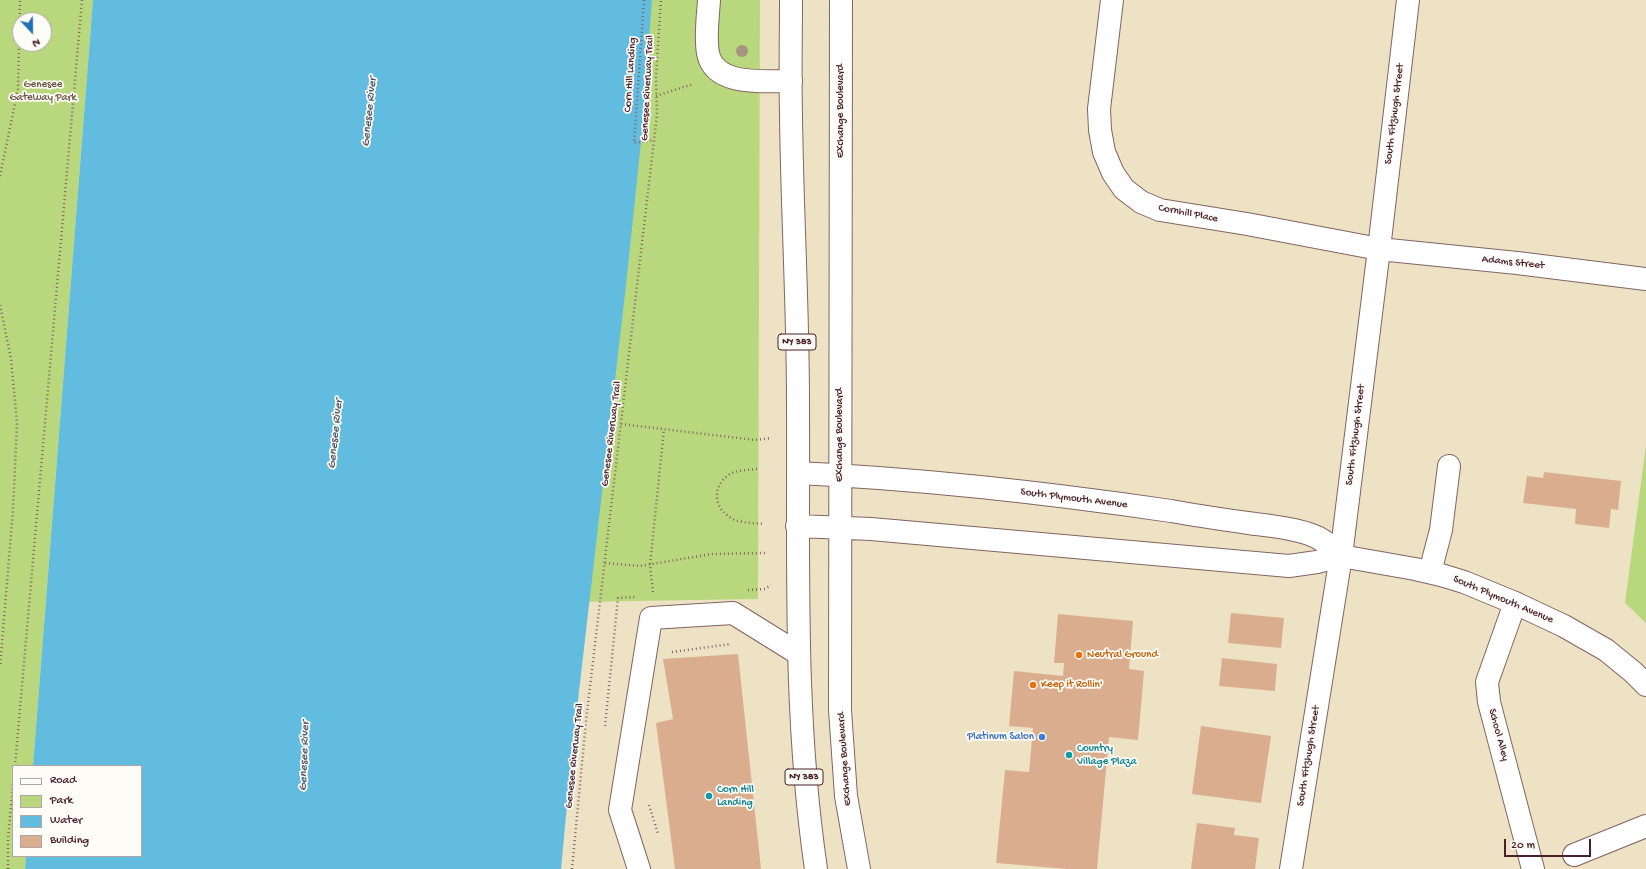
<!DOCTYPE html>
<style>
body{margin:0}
#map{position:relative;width:1646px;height:869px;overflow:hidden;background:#ede3c4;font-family:"Gochi Hand",sans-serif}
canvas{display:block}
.legend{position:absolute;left:12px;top:765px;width:130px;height:92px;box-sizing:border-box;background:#fdfcf7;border:1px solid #b5a4a5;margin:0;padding:5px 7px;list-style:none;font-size:12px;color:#4a1f2b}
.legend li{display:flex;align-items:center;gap:8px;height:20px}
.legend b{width:20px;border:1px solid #b5a4a5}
.north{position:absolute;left:12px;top:12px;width:40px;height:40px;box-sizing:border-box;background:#fdfcf7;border:1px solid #b5a4a5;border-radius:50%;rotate:158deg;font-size:11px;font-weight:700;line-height:16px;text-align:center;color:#4a1f2b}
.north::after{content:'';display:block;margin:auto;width:14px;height:18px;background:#1f6fb2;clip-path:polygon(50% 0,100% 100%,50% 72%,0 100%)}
.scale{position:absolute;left:1504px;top:839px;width:87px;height:18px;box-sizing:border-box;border:2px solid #4a1f2b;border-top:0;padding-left:5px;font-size:12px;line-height:14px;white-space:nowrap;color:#4a1f2b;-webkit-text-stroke:3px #fdfcf7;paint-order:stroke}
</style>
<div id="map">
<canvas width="1646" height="869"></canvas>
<ul class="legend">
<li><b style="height:5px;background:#fff"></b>Road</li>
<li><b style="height:11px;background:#b9d87e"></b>Park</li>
<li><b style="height:11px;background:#61bcdf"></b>Water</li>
<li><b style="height:11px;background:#daad8f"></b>Building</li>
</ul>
<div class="north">N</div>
<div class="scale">20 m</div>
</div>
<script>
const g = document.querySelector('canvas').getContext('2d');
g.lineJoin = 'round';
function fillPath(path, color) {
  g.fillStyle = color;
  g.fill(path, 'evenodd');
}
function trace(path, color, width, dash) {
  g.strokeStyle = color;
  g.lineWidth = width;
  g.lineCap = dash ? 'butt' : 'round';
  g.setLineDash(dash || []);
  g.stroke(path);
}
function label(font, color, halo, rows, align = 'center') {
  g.font = font + ' "Gochi Hand",sans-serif';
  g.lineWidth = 3.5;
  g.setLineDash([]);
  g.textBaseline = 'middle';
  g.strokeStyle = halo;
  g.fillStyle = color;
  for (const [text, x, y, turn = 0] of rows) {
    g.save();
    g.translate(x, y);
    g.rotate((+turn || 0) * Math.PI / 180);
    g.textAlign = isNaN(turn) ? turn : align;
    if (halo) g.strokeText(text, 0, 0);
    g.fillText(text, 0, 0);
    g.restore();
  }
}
fillPath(new Path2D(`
 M0,0H93L33,766H13V856H26L25,869H0ZM20,20H44V44H20Z
 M642,0H760L758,599L575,602Z
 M1646,445V623L1625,603Z`), '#b9d87e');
fillPath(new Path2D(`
 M93,0H652L641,142L626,285L572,752L561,869H25L26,856H141V766H33Z`), '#61bcdf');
fillPath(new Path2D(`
 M1544,472L1621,481L1618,510L1611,509L1609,528L1575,524L1576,509L1523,503L1527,476L1543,478Z
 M1231,613L1284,618L1281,648L1228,643Z
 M1058,614L1133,621L1129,669L1144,671L1138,740L1109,737L1097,869H1067L996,863L1005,770L1029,772L1033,728L1009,726L1014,671L1063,676L1064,663H1054Z
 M738,654L761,869H675L656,723L673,719L663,659Z
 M1222,658L1277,664L1275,691L1219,686Z
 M1201,726L1271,736L1261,803L1192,794Z
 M1197,823L1235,828L1234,835L1259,838L1255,869H1191Z`), '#daad8f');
const minor = new Path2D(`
 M709,0C708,17 705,36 708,53C714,87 765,81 791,81
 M1112,0L1099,109L1100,130L1104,152L1113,173L1124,189L1141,202L1160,210L1247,224L1379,249L1517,263L1646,279
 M1430,572L1441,530L1449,466
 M1515,603L1487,682L1489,702L1533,869
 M1574,855L1646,826
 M639,869L620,810L651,618L733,613L799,654
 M1291,869L1341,556L1379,249L1408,0`);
const major = new Path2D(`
 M791,0C791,38 790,76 791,114C792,210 798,306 798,402C799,559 793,713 816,869
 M841,0L840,710L846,796L859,869
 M798,473C923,479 1048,493 1171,511C1199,516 1227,520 1255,524C1273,526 1292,528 1309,534C1322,538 1331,546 1341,556
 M797,526L871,529L1289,566L1317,562L1341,556L1415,569L1441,575L1464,582L1515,603L1564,626L1606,650L1633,672L1646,685`);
trace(minor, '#836461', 24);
trace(major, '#836461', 24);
trace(new Path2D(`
 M644,0L634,143L654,140
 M656,96L693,84
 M0,176L18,89L20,0
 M0,305L11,359L17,423L13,510L0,667
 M621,424L755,440L772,438
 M757,469C749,470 737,470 730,474C710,487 714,511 735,520C743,523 755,523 763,524
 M605,563L640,566L712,554L766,553
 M748,590L765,589L771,585
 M653,592L650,565L664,429
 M672,652L731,644
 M605,726L618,598L635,597
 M15,766L82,0
 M649,805L658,834
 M8,869V839L13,784
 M572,869L586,721L657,115L656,76L661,0`), '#836461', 2.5, [1, 3]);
trace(minor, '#fff', 22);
trace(major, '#fff', 22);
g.fillStyle = '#a6957e';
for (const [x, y] of [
 [742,51]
]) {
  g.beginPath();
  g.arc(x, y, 6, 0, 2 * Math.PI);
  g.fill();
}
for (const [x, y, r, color] of [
 [1079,655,4,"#e8710a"],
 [1033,685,4,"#e8710a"],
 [1042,737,4,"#3f7fe0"],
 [1069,755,4,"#0f9aa8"],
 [709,796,4,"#0f9aa8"]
]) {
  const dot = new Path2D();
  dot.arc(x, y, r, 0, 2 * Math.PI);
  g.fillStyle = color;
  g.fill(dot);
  trace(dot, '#fdfcf7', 1.5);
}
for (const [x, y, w] of [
 [797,342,38],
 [804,777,38]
]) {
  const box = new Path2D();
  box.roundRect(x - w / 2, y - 8, w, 16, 3);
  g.fillStyle = '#fdfcf7';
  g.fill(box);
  trace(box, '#4a1f2b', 1);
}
label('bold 10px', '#4a1f2b', null, [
 ["NY 383",797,342],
 ["NY 383",804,777]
]);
label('11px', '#4a1f2b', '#fdfcf7', [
 ["Corn Hill Landing",631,75,-86],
 ["Genesee Riverway Trail",648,88,-87],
 ["Exchange Boulevard",841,111,-90],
 ["South Fitzhugh Street",1395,114,-83],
 ["Cornhill Place",1188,214,11],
 ["Adams Street",1513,263,6],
 ["Genesee Riverway Trail",612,434,-83],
 ["Exchange Boulevard",840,435,-90],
 ["South Fitzhugh Street",1356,435,-83],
 ["South Plymouth Avenue",1074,499,7],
 ["South Plymouth Avenue",1503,600,23],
 ["School Alley",1498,735,75],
 ["Genesee Riverway Trail",575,756,-84],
 ["South Fitzhugh Street",1309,756,-81],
 ["Exchange Boulevard",845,759,-94]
]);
label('11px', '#6b5644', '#fdfcf7', [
 ["Genesee",43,85],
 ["Gateway Park",43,98]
]);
label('11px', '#c56008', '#fdfcf7', [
 ["Neutral Ground",1087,655],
 ["Keep it Rollin'",1041,685]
], 'left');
label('11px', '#366cbe', '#fdfcf7', [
 ["Platinum Salon",1034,737]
], 'right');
label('11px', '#0d838f', '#fdfcf7', [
 ["Country",1077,749],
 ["Village Plaza",1077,762],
 ["Corn Hill",717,790],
 ["Landing",717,803]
], 'left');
label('italic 12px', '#52566a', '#fdfcf7', [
 ["Genesee River",370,112,-84],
 ["Genesee River",336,434,-84],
 ["Genesee River",305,756,-88]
]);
</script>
